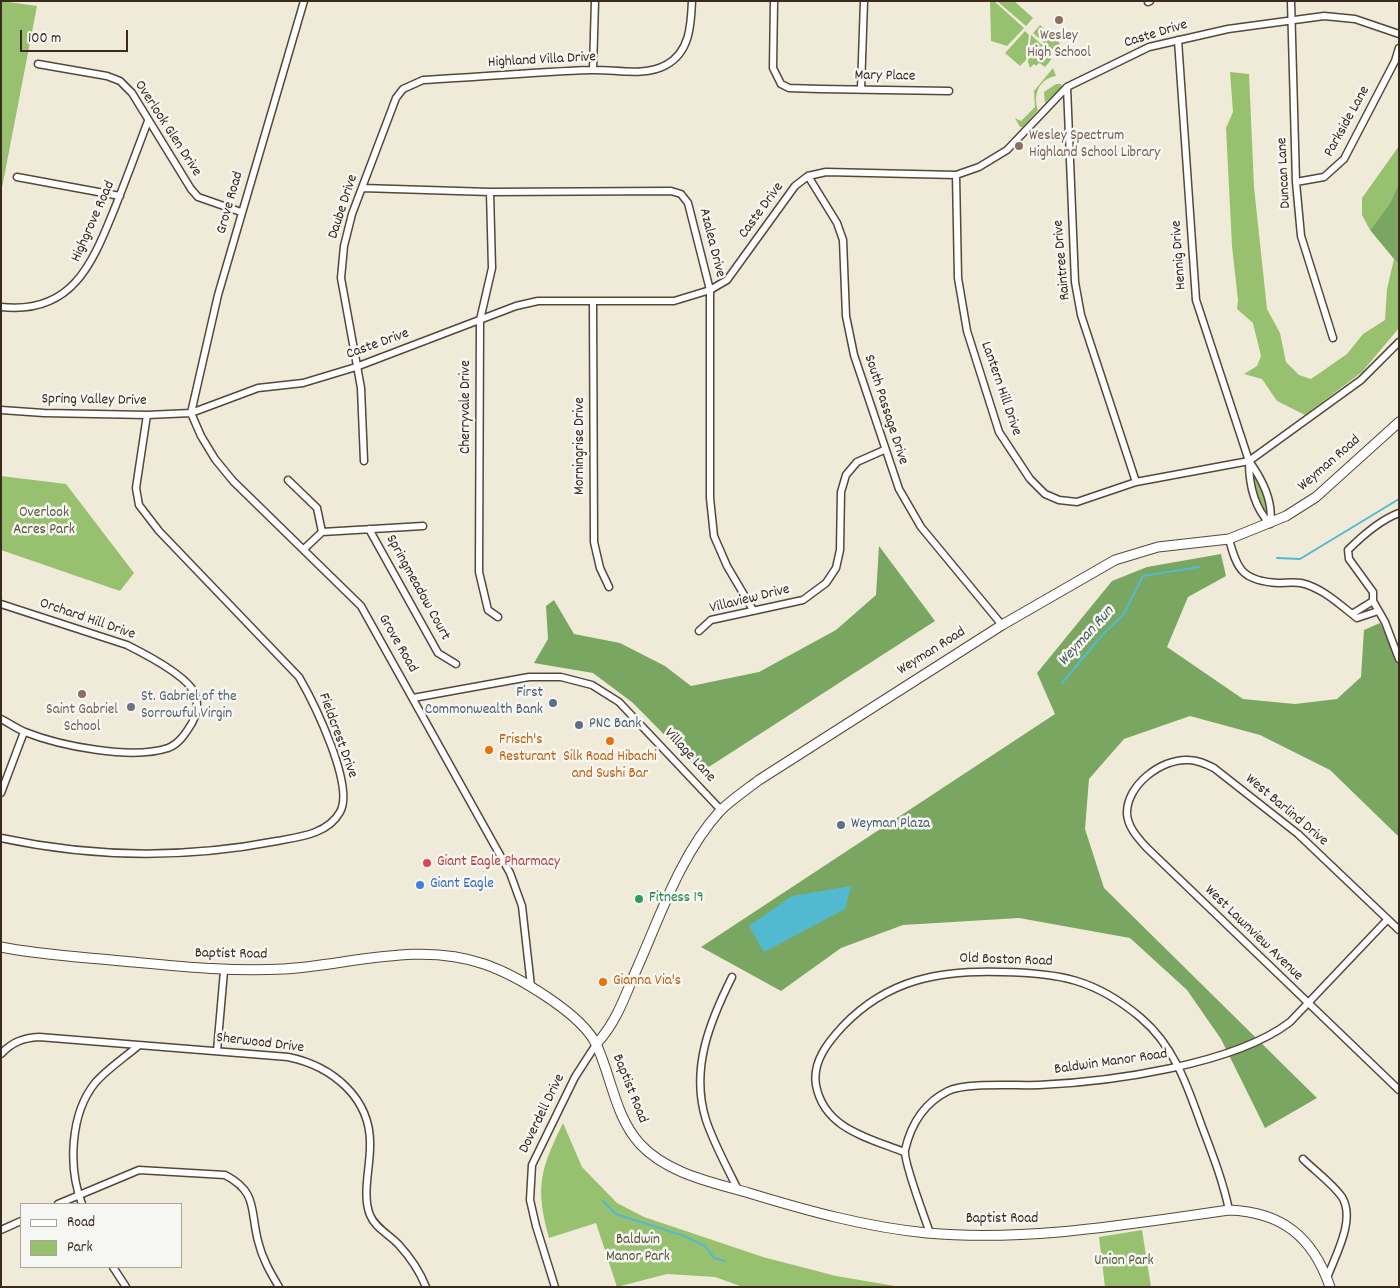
<!DOCTYPE html>
<style>
body{margin:0}
#map{position:relative;width:1400px;height:1288px;overflow:hidden;background:#f0ebd8;font-family:Dekko,sans-serif}
canvas{display:block}
.frame{position:absolute;inset:0;border:2px solid #3b2a1e;pointer-events:none}
.legend{position:absolute;left:20px;top:1203px;width:162px;height:65px;box-sizing:border-box;background:#f6f6f2;border:1px solid #aba49d;margin:0;padding:6px 9px;list-style:none;font-size:15px;color:#3b2a1e}
.legend li{display:flex;align-items:center;gap:10px;height:25px}
.legend b{width:25px;border:1px solid #aba49d}
.scale{position:absolute;left:20px;top:30px;width:108px;height:22px;box-sizing:border-box;border:2px solid #3b2a1e;border-top:0;padding-left:6px;font-size:15px;line-height:18px;white-space:nowrap;color:#3b2a1e;-webkit-text-stroke:4px #f6f6f2;paint-order:stroke}
</style>
<div id="map">
<canvas width="1400" height="1288"></canvas>
<div class="frame"></div>
<ul class="legend">
<li><b style="height:6px;background:#fff"></b>Road</li>
<li><b style="height:14px;background:#97c16e"></b>Park</li>
</ul>
<div class="scale">100 m</div>
</div>
<script>
const g = document.querySelector('canvas').getContext('2d');
g.lineJoin = 'round';
function fillPath(path, color) {
  g.fillStyle = color;
  g.fill(path, 'evenodd');
}
function trace(path, color, width, dash) {
  g.strokeStyle = color;
  g.lineWidth = width;
  g.lineCap = dash ? 'butt' : 'round';
  g.setLineDash(dash || []);
  g.stroke(path);
}
function label(font, color, halo, rows, align = 'center') {
  g.font = font + ' Dekko,sans-serif';
  g.lineWidth = 5;
  g.setLineDash([]);
  g.textBaseline = 'middle';
  g.strokeStyle = halo;
  g.fillStyle = color;
  for (const [text, x, y, turn = 0] of rows) {
    g.save();
    g.translate(x, y);
    g.rotate((+turn || 0) * Math.PI / 180);
    g.textAlign = isNaN(turn) ? turn : align;
    if (halo) g.strokeText(text, 0, 0);
    g.fillText(text, 0, 0);
    g.restore();
  }
}
fillPath(new Path2D(`
 M1,1L37,6L1,193Z
 M990,1H994L1024,28L1007,46L991,41Z
 M997,1H1014L1033,18L1026,26Z
 M1040,25L1060,43L1053,51L1033,33Z
 M1025,31L1029,35L1026,60L1020,66L1005,53Z
 M1031,35L1050,52L1051,60L1045,67L1039,63L1036,66L1034,64L1030,68L1028,62Z
 M1053,68L1056,76C1038,79 1033,96 1038,110L1023,127H1020L1015,118L1021,121L1035,107L1034,91Z
 M1230,72L1249,74L1254,187L1267,309L1280,333L1286,362L1299,375L1311,379L1347,354L1363,334L1385,320L1387,289L1394,259L1399,265V328L1362,372L1305,415L1277,401L1262,379L1244,374L1257,366L1261,356L1253,323L1237,309L1238,300L1232,246L1226,128L1233,112Z
 M1056,84H1061L1062,87L1045,103L1044,92Z
 M1399,146V183L1390,203L1370,230L1362,215V198Z
 M1,476L66,484L134,573L120,591L1,550Z
 M1254,477L1258,479L1267,508L1265,511L1262,510L1252,481Z
 M563,1123L582,1167L617,1203L644,1217L763,1257L836,1276L901,1287H743L715,1277L667,1274L617,1287L596,1223L549,1238C535,1187 540,1170 563,1123Z
 M1142,1230L1151,1287H1105L1099,1237Z`), '#97c16e');
fillPath(new Path2D(`
 M1399,183V265L1370,230L1390,203Z
 M879,546L935,621L701,772L633,703L593,673L534,663L548,639L546,606L554,600L574,634L620,643L665,666L691,686L759,672L836,630L876,595Z
 M1221,554L1226,576L1188,597L1167,647L1243,699L1295,704L1337,699L1361,677L1364,630L1380,623L1399,660V837L1330,770L1260,735L1190,716L1124,739L1089,779L1085,829L1104,888L1317,1098L1265,1128L1221,1039L1187,990L1130,938L1019,918L903,925L841,948L781,991L701,947L1055,714L1037,673L1112,581L1147,567Z`), '#79a761');
fillPath(new Path2D(`
 M851,886L845,909L764,952L749,926L792,896Z`), '#52bad0');
trace(new Path2D(`
 M1277,558L1300,559L1399,499
 M1062,683L1104,633L1123,615L1143,576L1199,567
 M603,1201L616,1214L684,1236L705,1246L714,1258L725,1261`), '#52bad0', 2);
const street = new Path2D(`
 M304,1L218,295L191,413L201,436L215,459L233,481L361,606L510,873L522,906L531,986
 M774,1L773,68L781,84L789,88L820,89L949,91
 M1291,1L1296,182L1301,236L1333,338
 M1148,2L1150,1
 M1178,40L1196,300L1249,461C1262,479 1274,501 1270,524
 M38,64L107,76L120,81L132,93L191,189L198,197L241,212
 M593,69L595,1
 M1067,87L1075,282L1081,315L1136,482
 M861,89L864,1
 M956,175L958,278L967,331L999,432L1030,479L1045,494L1059,500L1077,502L1136,482L1249,461L1361,380L1399,342
 M808,176L837,223L843,240L846,316L854,355L899,489L921,527L1002,625
 M17,177L120,196
 M1296,182L1324,177L1344,159L1395,61L1399,48
 M362,188L490,192L671,191L681,194L688,203L710,290V498L714,536L727,566L753,610
 M490,192L492,268L480,320L479,572L488,610L498,617
 M593,303L594,542L600,568L609,587
 M1,307C72,315 92,264 114,210C126,180 137,150 148,121
 M1,410L44,413L147,415L191,413L258,388L303,383L356,367L516,306L538,301H674L710,290L727,280L795,186L808,176L826,172L956,175L979,167L1007,150L1067,87L1149,47L1228,29L1324,16L1355,19L1399,34
 M364,461L361,388L341,278L344,246L352,214L396,98L403,89L423,80C479,77 535,72 591,70C615,69 644,77 666,65C690,52 691,25 692,1
 M1249,462C1249,485 1254,507 1270,524
 M288,480L317,508L322,532
 M1399,513C1380,520 1362,536 1348,550L1349,559L1373,592V601L1385,622L1399,659
 M369,529L438,653L456,664
 M1229,539C1237,570 1243,581 1278,583C1285,583 1294,582 1301,583C1323,588 1340,605 1357,618L1378,611
 M304,549L322,532L423,526
 M1,604L127,645C145,654 188,676 195,694C199,704 196,715 192,723C186,733 179,744 168,748C132,760 60,746 25,732C17,729 9,723 1,719
 M1352,614L1373,601
 M699,631L711,620L803,600L826,583L836,568L840,550L841,492L846,475L857,462L884,450
 M413,698L529,677H561L592,685L619,702L721,810
 M1,793L24,732
 M1,838C94,858 184,859 277,841C299,837 328,834 340,812C355,786 314,703 299,677L159,531L139,505L136,488L147,415
 M1399,930L1298,834L1214,768C1206,764 1198,760 1189,760C1162,758 1126,785 1127,814C1128,827 1137,837 1146,847L1399,1090
 M732,977C710,1021 690,1069 706,1120C714,1144 727,1167 738,1190
 M217,1051L224,971
 M1,1054C12,1042 23,1038 39,1037L288,1057C332,1066 372,1098 370,1147C370,1168 362,1195 370,1215C375,1228 390,1235 399,1245C410,1257 420,1272 426,1287
 M904,1152C869,1138 824,1129 816,1085C812,1062 828,1042 843,1026C888,979 940,970 1002,972C1059,973 1095,979 1141,1018C1174,1046 1187,1085 1201,1124C1212,1153 1223,1181 1229,1210
 M1303,1159C1315,1171 1332,1183 1342,1197C1356,1220 1335,1256 1327,1278
 M58,1204L139,1170L225,1175C258,1192 250,1210 258,1241C262,1258 270,1272 279,1287
 M82,1204C68,1168 70,1114 95,1083C107,1069 124,1058 138,1046
 M1,1230L21,1221
 M930,1233C925,1219 903,1160 905,1150C911,1124 924,1103 948,1091C967,1082 1016,1086 1039,1085C1108,1082 1234,1065 1290,1022L1387,920
 M113,1267L126,1287
 M555,1287L536,1226L530,1200L532,1165L575,1077L597,1043`);
const secondary = new Path2D(`
 M1,947C41,955 82,957 122,961C176,966 229,972 284,969C349,965 419,941 484,964C516,975 583,1014 597,1046C612,1079 615,1116 640,1144C668,1174 712,1182 749,1193C808,1211 866,1227 927,1233C1028,1242 1129,1224 1229,1210C1282,1212 1313,1237 1330,1287
 M597,1043C617,1022 626,993 638,966C661,914 681,854 720,811C731,800 746,790 759,780L1002,625L1115,560L1158,547L1229,539L1286,516L1316,497L1399,422`);
trace(street, '#56473a', 9);
trace(secondary, '#56473a', 11);
trace(street, '#fff', 6);
trace(secondary, '#fff', 9);
for (const [x, y, r, color] of [
 [1059,20,5,"#8d6e63"],
 [1019,146,5,"#8d6e63"],
 [82,694,5,"#8d6e63"],
 [553,703,5,"#5c6f8a"],
 [131,707,5,"#6b7280"],
 [579,725,5,"#5c6f8a"],
 [610,741,5,"#e8710a"],
 [489,750,5,"#e8710a"],
 [841,825,5,"#5c6f8a"],
 [427,863,5,"#e0444e"],
 [420,885,5,"#3f7fe0"],
 [639,899,5,"#2e9e5b"],
 [603,982,5,"#e8710a"]
]) {
  const dot = new Path2D();
  dot.arc(x, y, r, 0, 2 * Math.PI);
  g.fillStyle = color;
  g.fill(dot);
  trace(dot, '#f6f6f2', 2);
}
label('15px', '#3b2a1e', '#f6f6f2', [
 ["Caste Drive",1156,35,-17],
 ["Highland Villa Drive",542,61,-3],
 ["Mary Place",885,77,1],
 ["Parkside Lane",1348,122,-61],
 ["Overlook Glen Drive",167,129,57],
 ["Duncan Lane",1285,173,-93],
 ["Grove Road",231,203,-74],
 ["Daube Drive",344,207,-72],
 ["Caste Drive",762,211,-54],
 ["Highgrove Road",94,222,-66],
 ["Azalea Drive",711,243,76],
 ["Hennig Drive",1180,255,-94],
 ["Raintree Drive",1063,260,-95],
 ["Caste Drive",378,345,-20],
 ["Lantern Hill Drive",1000,389,71],
 ["Spring Valley Drive",94,401,1],
 ["Cherryvale Drive",467,407,-90],
 ["South Passage Drive",885,410,72],
 ["Morningrise Drive",581,446,-90],
 ["Weyman Road",1330,464,-41],
 ["Springmeadow Court",417,588,61],
 ["Villaview Drive",750,600,-14],
 ["Orchard Hill Drive",87,620,19],
 ["Grove Road",397,644,60],
 ["Weyman Road",932,652,-32],
 ["Fieldcrest Drive",337,736,70],
 ["Village Lane",689,756,47],
 ["West Barlind Drive",1286,811,40],
 ["West Lawnview Avenue",1253,934,44],
 ["Baptist Road",231,955,1],
 ["Old Boston Road",1006,961,2],
 ["Sherwood Drive",260,1044,7],
 ["Baldwin Manor Road",1111,1063,-8],
 ["Baptist Road",629,1089,68],
 ["Doverdell Drive",543,1114,-64],
 ["Baptist Road",1002,1220]
]);
label('15px', '#785e54', '#f6f6f2', [
 ["Wesley",1059,37],
 ["High School",1059,54],
 ["Wesley Spectrum",1029,137,"left"],
 ["Highland School Library",1029,154,"left"],
 ["Saint Gabriel",82,711],
 ["School",82,728]
]);
label('15px', '#575736', '#f6f6f2', [
 ["Overlook",44,514],
 ["Acres Park",44,531],
 ["Baldwin",638,1241],
 ["Manor Park",638,1258],
 ["Union Park",1124,1262]
]);
label('15px', '#4e5e75', '#f6f6f2', [
 ["First",543,694,"right"],
 ["Commonwealth Bank",543,711,"right"],
 ["PNC Bank",589,725],
 ["Weyman Plaza",851,825]
], 'left');
label('15px', '#5b616d', '#f6f6f2', [
 ["St. Gabriel of the",141,698],
 ["Sorrowful Virgin",141,715]
], 'left');
label('15px', '#c56008', '#f6f6f2', [
 ["Frisch's",499,741],
 ["Resturant",499,758],
 ["Silk Road Hibachi",610,758,"center"],
 ["and Sushi Bar",610,775,"center"],
 ["Gianna Via's",613,982]
], 'left');
label('15px', '#be3a42', '#f6f6f2', [
 ["Giant Eagle Pharmacy",437,863]
], 'left');
label('15px', '#366cbe', '#f6f6f2', [
 ["Giant Eagle",430,885]
], 'left');
label('15px', '#27864d', '#f6f6f2', [
 ["Fitness 19",649,899]
], 'left');
label('italic 16px', '#435c5c', '#f6f6f2', [
 ["Weyman Run",1087,637,-48]
]);
</script>
